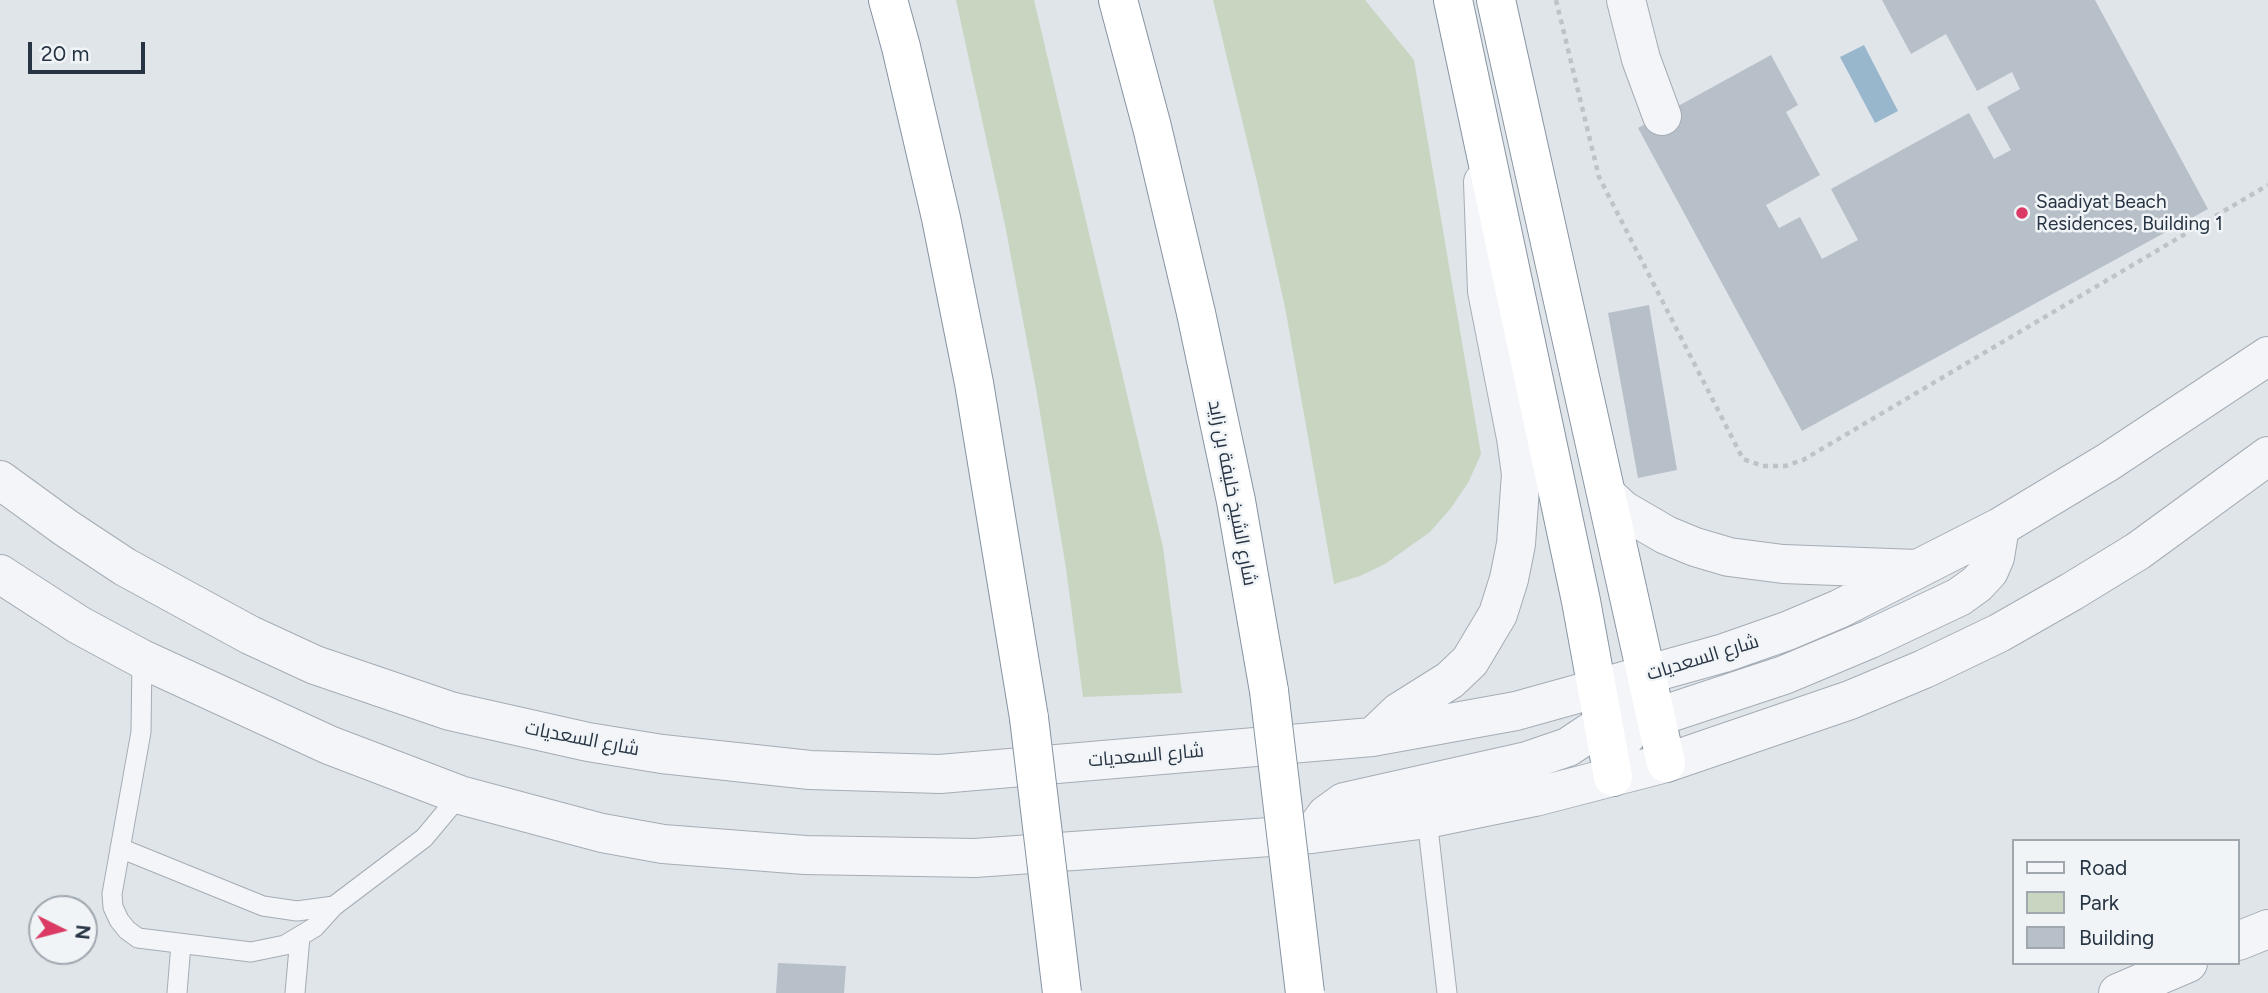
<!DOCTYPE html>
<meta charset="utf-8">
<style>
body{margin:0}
#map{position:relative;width:2268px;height:993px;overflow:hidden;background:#e0e5ea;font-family:Figtree,sans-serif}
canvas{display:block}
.legend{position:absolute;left:2012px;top:839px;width:228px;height:126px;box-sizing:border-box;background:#f0f4f7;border:2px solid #a0a7af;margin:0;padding:9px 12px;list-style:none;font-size:21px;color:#273443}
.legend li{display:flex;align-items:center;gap:14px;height:35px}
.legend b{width:35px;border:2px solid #a0a7af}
.north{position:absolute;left:28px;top:895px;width:70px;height:70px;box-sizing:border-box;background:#f0f4f7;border:2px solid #a0a7af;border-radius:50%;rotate:96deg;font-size:19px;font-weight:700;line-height:28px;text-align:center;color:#273443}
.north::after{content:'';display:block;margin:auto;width:24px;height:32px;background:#da3a63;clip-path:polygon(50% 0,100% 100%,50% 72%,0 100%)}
.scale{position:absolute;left:28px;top:42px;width:117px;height:32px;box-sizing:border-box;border:4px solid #273443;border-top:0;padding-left:9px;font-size:21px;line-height:24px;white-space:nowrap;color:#273443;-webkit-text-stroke:5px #f0f4f7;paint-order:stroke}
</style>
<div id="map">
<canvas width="2268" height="993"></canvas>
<ul class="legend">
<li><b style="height:9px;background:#f3f5f8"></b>Road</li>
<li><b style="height:19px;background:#c8d5c0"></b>Park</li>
<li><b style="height:19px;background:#b7bfc8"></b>Building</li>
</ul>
<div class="north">N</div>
<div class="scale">20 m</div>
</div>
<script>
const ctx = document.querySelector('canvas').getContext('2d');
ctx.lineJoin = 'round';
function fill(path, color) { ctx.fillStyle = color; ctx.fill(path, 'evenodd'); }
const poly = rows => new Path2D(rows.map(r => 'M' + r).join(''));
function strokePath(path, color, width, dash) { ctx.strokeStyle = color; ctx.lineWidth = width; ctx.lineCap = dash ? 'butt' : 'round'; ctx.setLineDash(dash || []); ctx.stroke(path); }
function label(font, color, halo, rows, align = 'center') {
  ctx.font = font + ' Figtree,Cairo,sans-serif'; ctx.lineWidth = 5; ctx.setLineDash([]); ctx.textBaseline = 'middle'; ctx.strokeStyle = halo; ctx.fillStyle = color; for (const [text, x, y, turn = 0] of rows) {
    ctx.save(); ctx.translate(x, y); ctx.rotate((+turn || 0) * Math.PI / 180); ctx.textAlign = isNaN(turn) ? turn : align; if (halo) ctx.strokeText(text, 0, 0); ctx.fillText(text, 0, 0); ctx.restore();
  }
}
const green = poly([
 [956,0,1034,0,1163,547,1182,693,1083,697,1066,568,1036,389,1005,225],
 [1213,0,1365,0,1414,60,1481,454,1468,483,1451,508,1430,532,1385,564,1360,576,1334,584,1285,307,1258,186]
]);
const water = poly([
 [1864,45,1898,111,1875,123,1840,57]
]);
const building = poly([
 [1882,0,2095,0,2208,209,1802,431,1638,128,1771,55,1798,105,1786,112,1820,175,1766,205,1779,228,1800,217,1822,259,1858,240,1831,189,1969,113,1994,159,2011,150,1987,107,2020,89,2012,72,1977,91,1946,34,1911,54],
 [1649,305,1677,470,1638,478,1608,313],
 [778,963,846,966,844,993,776,993]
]);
const path = poly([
 [1556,0,1599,177,1743,459,1763,466,1785,466,1803,460,2268,185]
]);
const service = poly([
 [142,659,141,732,112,894,113,907,119,920,127,930,138,938,251,952,285,945,315,927,334,906,424,838,460,795],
 [1427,819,1447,993],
 [120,848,263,906,297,911,334,906],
 [177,993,181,944],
 [295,993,300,937]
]);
const minor = poly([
 [1626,0,1641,59,1662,116],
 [2238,941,2268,929],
 [2118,993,2188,963]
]);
const tertiary = poly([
 [0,480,66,528,125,567,250,635,315,665,450,711,588,742,662,754,810,770,940,774,1372,737,1516,711,1724,653,1787,631,1839,609,2000,527,2108,462,2268,356],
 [1607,495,1623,510,1666,535,1695,547,1729,557,1783,564,1917,569],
 [0,574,79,625,142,659,329,745,460,795,602,833,663,844,805,855,975,858,1312,834,1427,819,1535,797,1666,763,1850,700,1924,669,1999,633,2071,592,2138,551,2268,456],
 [1376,734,1399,712,1450,680,1470,661,1498,614,1509,579,1516,544,1521,474,1516,438,1487,291,1483,182],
 [1613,777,1620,744,1630,731,1642,722,1784,675,1870,639,1959,597,1977,584,1989,571,1995,557,2000,527],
 [1312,834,1326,815,1344,802,1527,761,1568,747,1604,723,1625,702]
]);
const motorway = poly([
 [888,0,901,47,941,218,974,383,1029,718],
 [1118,0,1152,127,1196,313,1236,501,1269,691],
 [1453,0,1581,601,1613,777],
 [1496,0,1666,763]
]);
const motorwayBridge = poly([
 [1269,691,1305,993],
 [1029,718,1062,993]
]);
const markers = [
 [2022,213,7,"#da3a63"]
];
const poiNames = [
 ["Saadiyat Beach",2036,202],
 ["Residences, Building 1",2036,224]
];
const streetNames = [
 ["شارع الشيخ خليفة بن زايد",1232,493,79],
 ["شارع السعديات",1703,658,-17],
 ["شارع السعديات",582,739,11],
 ["شارع السعديات",1146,756,-5]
];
fill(green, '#c8d5c0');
fill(water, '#98b7cd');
fill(building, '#b7bfc8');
strokePath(service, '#a5acb5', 21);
strokePath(minor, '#a5acb5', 40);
strokePath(tertiary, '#a5acb5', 40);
strokePath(motorway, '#8694a2', 40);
strokePath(path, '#bec3c9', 4.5, [5, 5]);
strokePath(service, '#f3f5f8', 19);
strokePath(minor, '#f3f5f8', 38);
strokePath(tertiary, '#f3f5f8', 38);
strokePath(motorway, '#fff', 38);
strokePath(motorwayBridge, '#8694a2', 40, []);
strokePath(motorwayBridge, '#fff', 38);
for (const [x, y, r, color] of markers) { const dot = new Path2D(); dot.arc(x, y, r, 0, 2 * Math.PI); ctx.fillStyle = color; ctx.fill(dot); strokePath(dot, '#f0f4f7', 2.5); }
label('19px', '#273443', '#f0f4f7', poiNames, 'left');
label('19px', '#273443', '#f0f4f7', streetNames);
</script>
